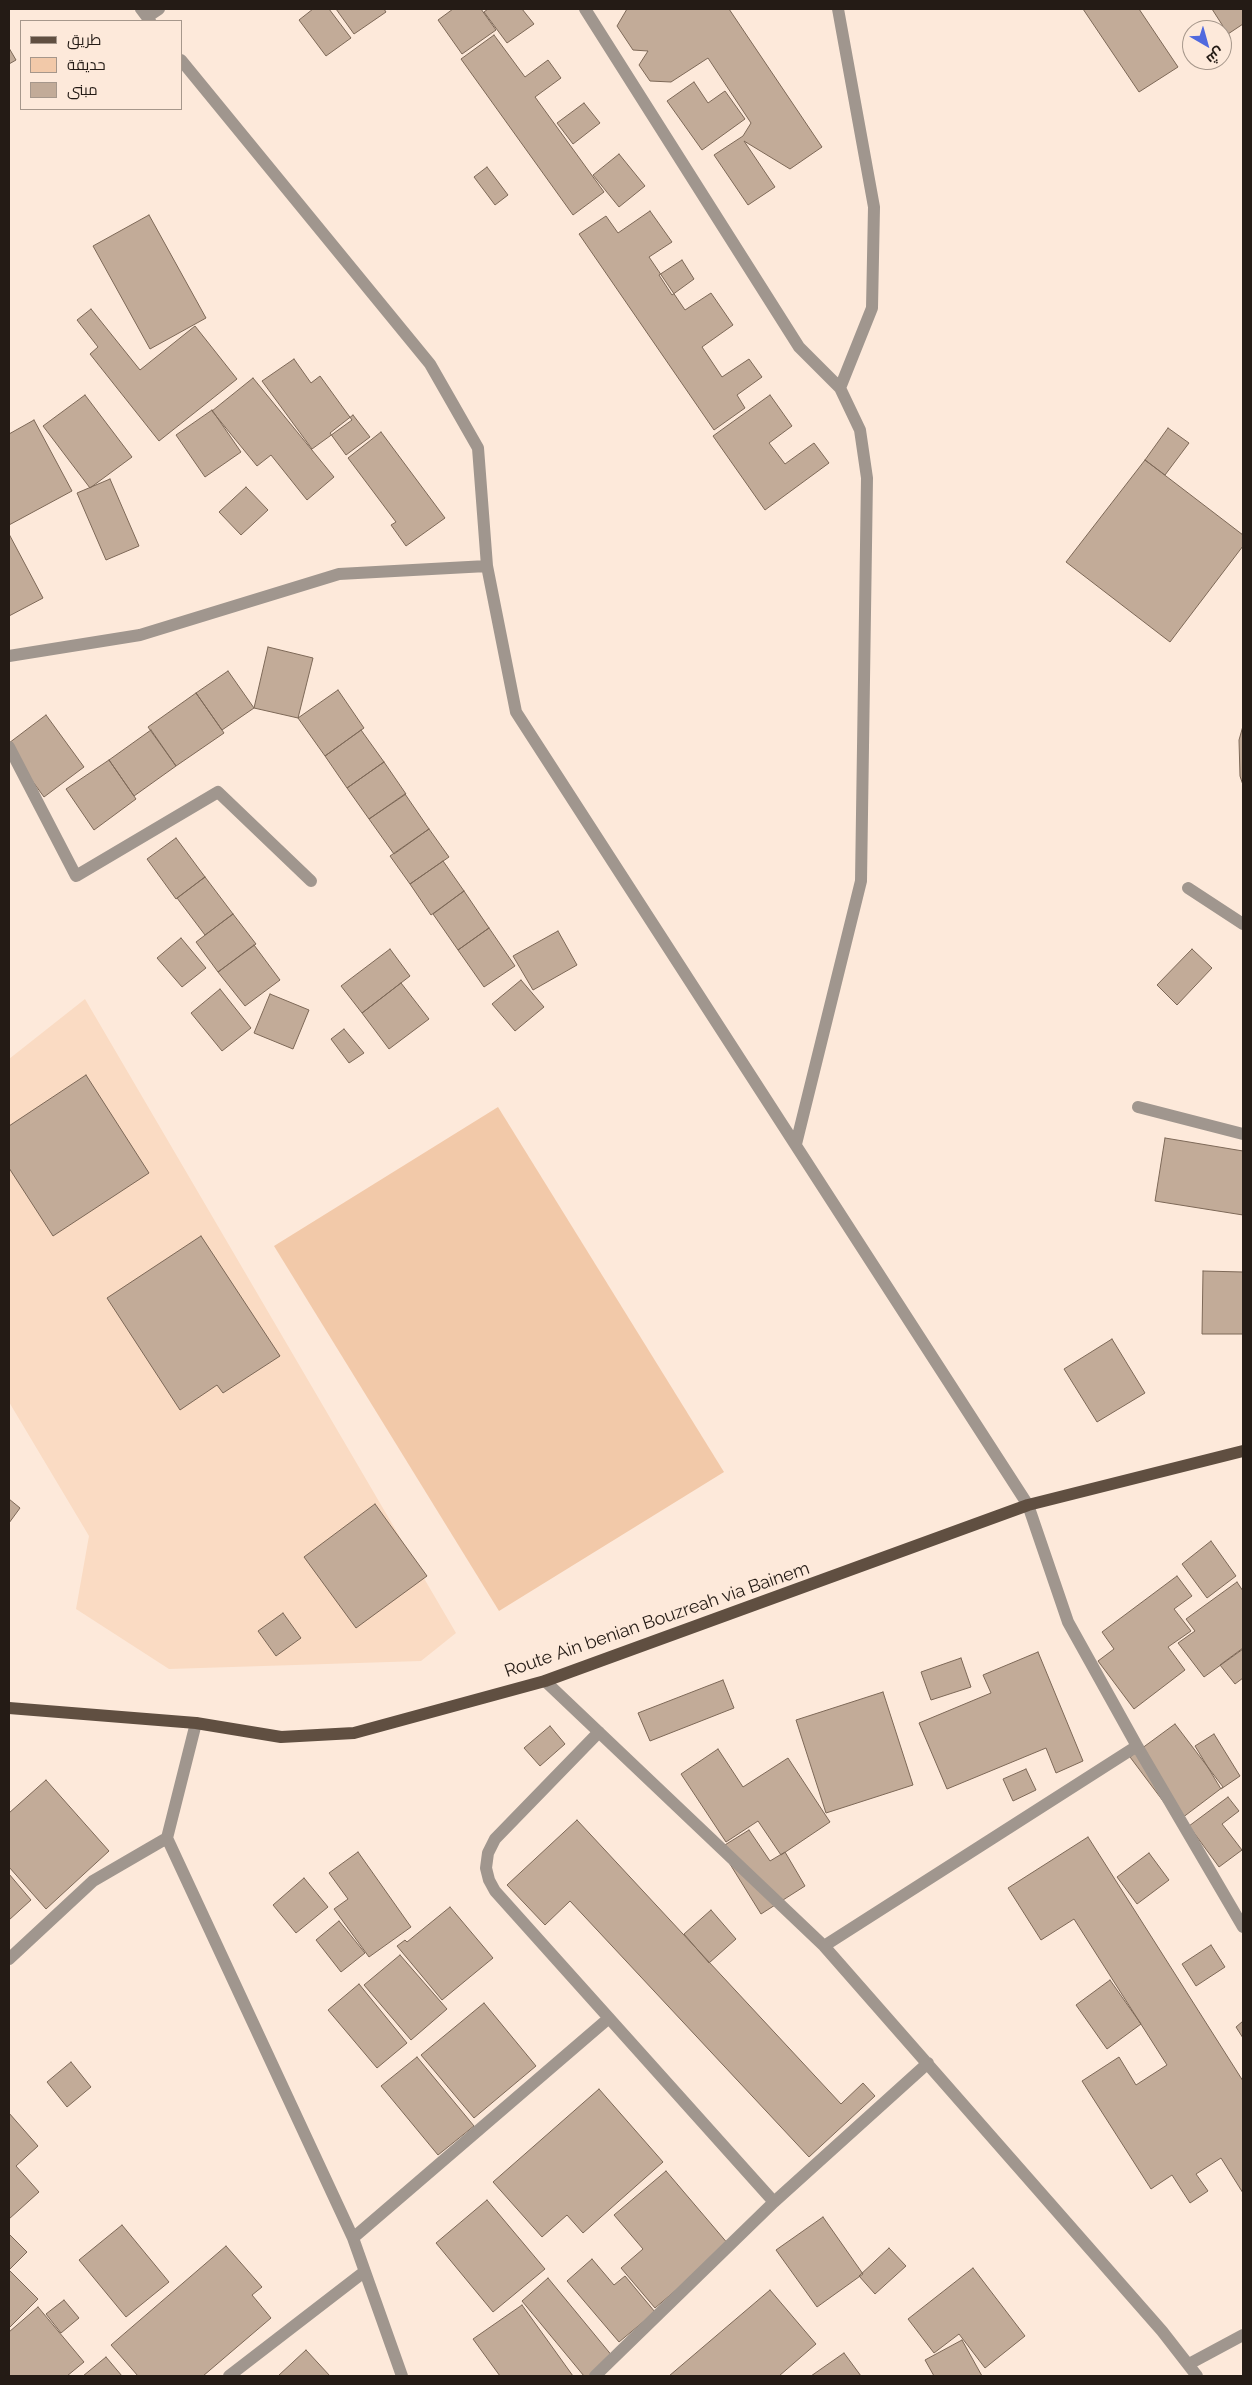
<!DOCTYPE html>
<meta charset="utf-8">
<style>
body{margin:0}
#map{position:relative;width:1252px;height:2385px;overflow:hidden;background:#fde9da;font-family:Raleway,Cairo,sans-serif}
canvas{display:block}
.frame{position:absolute;inset:0;border:10px solid #241b15;pointer-events:none}
.legend{position:absolute;left:20px;top:20px;width:162px;height:90px;box-sizing:border-box;background:#fde9da;border:1px solid #a6978b;margin:0;padding:6px 9px;list-style:none;font-size:15px;color:#241b15}
.legend li{display:flex;align-items:center;gap:10px;height:25px}
.legend b{width:25px;border:1px solid #a6978b}
.north{position:absolute;left:1182px;top:20px;width:50px;height:50px;box-sizing:border-box;background:#fde9da;border:1px solid #a6978b;border-radius:50%;rotate:142deg;font-size:14px;font-weight:700;line-height:20px;text-align:center;color:#241b15}
.north::after{content:'';display:block;margin:auto;width:18px;height:22px;background:#5069de;clip-path:polygon(50% 0,100% 100%,50% 72%,0 100%)}
</style>
<div id="map">
<canvas width="1252" height="2385"></canvas>
<div class="frame"></div>
<ul class="legend">
<li><b style="height:6px;background:#604f41"></b>طريق</li>
<li><b style="height:14px;background:#f2c9a9"></b>حديقة</li>
<li><b style="height:14px;background:#c2ab98"></b>مبنى</li>
</ul>
<div class="north">ش</div>
</div>
<script>
const ctx = document.querySelector('canvas').getContext('2d');
ctx.lineJoin = 'round';
function fill(path, color) { ctx.fillStyle = color; ctx.fill(path, 'evenodd'); }
const poly = rows => new Path2D(rows.map(r => 'M' + r).join(''));
function strokePath(path, color, width, dash) { ctx.strokeStyle = color; ctx.lineWidth = width; ctx.lineCap = dash ? 'butt' : 'round'; ctx.setLineDash(dash || []); ctx.stroke(path); }
function label(font, color, halo, rows, align = 'center') {
  ctx.font = font + ' Raleway,sans-serif'; ctx.lineWidth = 4; ctx.setLineDash([]); ctx.textBaseline = 'middle'; ctx.strokeStyle = halo; ctx.fillStyle = color; for (const [text, x, y, turn = 0] of rows) {
    ctx.save(); ctx.translate(x, y); ctx.rotate((+turn || 0) * Math.PI / 180); ctx.textAlign = isNaN(turn) ? turn : align; if (halo) ctx.strokeText(text, 0, 0); ctx.fillText(text, 0, 0); ctx.restore();
  }
}
const built = poly([
 [85,999,456,1633,421,1661,169,1669,76,1609,89,1536,9,1402,9,1059]
]);
const green = poly([
 [498,1107,724,1472,499,1611,274,1246]
]);
const building = poly([
 [313,9,329,9,351,38,326,56,299,20,313,9],
 [336,9,384,9,386,12,354,34,336,9],
 [453,9,481,9,496,30,462,54,438,20,453,9],
 [488,9,522,9,534,24,507,43,484,12,488,9],
 [627,9,729,9,822,147,790,169,744,141,775,187,748,205,714,155,743,136,751,123,708,58,671,82,650,81,639,65,648,51,633,50,617,26,627,9],
 [1083,9,1139,9,1178,67,1139,92,1083,9],
 [1212,9,1243,9,1243,24,1228,34,1212,9],
 [494,35,525,77,548,60,561,78,535,97,604,192,573,215,461,59,494,35],
 [9,48,16,60,9,64,9,48],
 [694,82,708,103,725,91,745,119,702,150,667,101,694,82],
 [584,103,600,123,573,144,557,123,584,103],
 [619,154,645,186,619,207,593,175,619,154],
 [487,167,508,195,495,205,474,177,487,167],
 [650,211,672,242,649,257,685,310,711,293,733,325,702,347,722,377,749,359,762,377,737,395,745,408,714,430,579,234,606,216,618,233,650,211],
 [149,215,206,318,150,349,93,246,149,215],
 [682,260,694,279,672,295,659,275,682,260],
 [91,309,140,370,195,326,237,379,159,441,90,354,98,347,77,320,91,309],
 [294,359,311,383,320,376,352,420,312,449,262,381,294,359],
 [253,378,334,477,307,500,271,455,257,466,212,411,253,378],
 [85,395,132,457,90,488,43,426,85,395],
 [770,395,792,426,769,443,785,464,814,443,829,463,765,510,713,436,770,395],
 [212,410,241,452,205,477,176,435,212,410],
 [353,415,370,437,346,455,330,433,353,415],
 [34,420,72,491,9,525,9,434,34,420],
 [1168,428,1189,443,1165,475,1145,460,1168,428],
 [381,432,445,518,406,546,391,525,396,522,348,458,381,432],
 [1145,460,1243,535,1243,546,1170,642,1066,562,1145,460],
 [110,479,139,546,106,560,77,493,110,479],
 [246,487,268,510,241,535,219,512,246,487],
 [9,534,43,598,9,616,9,534],
 [268,647,313,658,298,718,254,708,268,647],
 [228,671,254,708,222,730,196,693,228,671],
 [338,690,364,728,325,756,298,718,338,690],
 [196,693,224,733,176,766,148,727,196,693],
 [46,715,84,767,44,797,9,749,9,743,46,715],
 [1243,726,1243,785,1240,776,1239,740,1243,726],
 [151,730,176,766,134,796,109,760,151,730],
 [361,730,384,762,347,788,325,756,361,730],
 [109,760,136,799,94,830,66,789,109,760],
 [384,762,406,794,369,819,347,788,384,762],
 [405,794,429,829,394,854,369,819,405,794],
 [429,829,449,857,410,884,390,856,429,829],
 [176,838,205,877,176,899,147,859,176,838],
 [443,861,464,891,431,915,410,884,443,861],
 [205,877,233,914,205,935,177,898,205,877],
 [464,891,489,928,458,950,433,914,464,891],
 [233,914,256,944,218,972,196,942,233,914],
 [489,928,515,966,484,987,458,950,489,928],
 [558,931,577,965,533,990,513,956,558,931],
 [181,938,206,968,182,987,157,958,181,938],
 [254,945,280,980,245,1006,218,972,254,945],
 [390,949,410,976,362,1013,341,986,390,949],
 [1192,949,1212,968,1177,1005,1157,985,1192,949],
 [521,980,544,1007,515,1031,492,1004,521,980],
 [401,983,429,1019,389,1049,362,1013,401,983],
 [220,989,251,1028,222,1051,191,1013,220,989],
 [270,994,309,1010,293,1049,254,1033,270,994],
 [344,1029,364,1053,349,1063,331,1039,344,1029],
 [86,1075,149,1173,53,1236,9,1168,9,1126,86,1075],
 [1165,1138,1243,1151,1243,1215,1155,1201,1165,1138],
 [201,1236,280,1356,223,1393,217,1385,180,1410,107,1298,201,1236],
 [1203,1271,1243,1272,1243,1334,1202,1334,1203,1271],
 [1112,1339,1145,1393,1097,1422,1064,1369,1112,1339],
 [9,1499,20,1508,9,1523,9,1499],
 [375,1504,427,1576,356,1628,304,1557,375,1504],
 [1211,1541,1236,1576,1207,1598,1182,1564,1211,1541],
 [1177,1576,1192,1596,1174,1609,1191,1631,1168,1647,1185,1670,1134,1709,1098,1661,1114,1649,1102,1632,1177,1576],
 [1237,1582,1243,1591,1243,1649,1204,1677,1178,1643,1195,1631,1186,1619,1237,1582],
 [283,1613,301,1638,276,1656,258,1631,283,1613],
 [1243,1648,1243,1678,1235,1684,1220,1665,1243,1648],
 [1038,1652,1083,1761,1056,1773,1046,1748,947,1789,919,1723,991,1693,983,1675,1038,1652],
 [961,1658,971,1687,931,1700,921,1672,961,1658],
 [723,1680,734,1708,650,1741,638,1713,723,1680],
 [883,1692,913,1785,826,1813,796,1720,883,1692],
 [1175,1724,1223,1787,1178,1821,1130,1757,1175,1724],
 [550,1726,565,1744,540,1766,524,1748,550,1726],
 [1214,1734,1240,1776,1221,1789,1195,1746,1214,1734],
 [718,1749,743,1787,788,1758,830,1822,781,1855,758,1821,726,1842,681,1774,718,1749],
 [1026,1769,1036,1790,1013,1801,1003,1779,1026,1769],
 [46,1780,109,1851,46,1909,9,1867,9,1813,46,1780],
 [1228,1797,1239,1811,1222,1824,1242,1850,1219,1867,1189,1826,1228,1797],
 [577,1820,841,2104,863,2083,875,2096,809,2157,570,1901,545,1925,507,1885,577,1820],
 [749,1830,770,1861,785,1852,805,1886,761,1914,720,1848,749,1830],
 [1088,1837,1243,2081,1243,2193,1221,2158,1196,2174,1208,2191,1190,2203,1172,2175,1151,2189,1082,2081,1119,2057,1136,2085,1167,2065,1074,1919,1041,1940,1008,1888,1088,1837],
 [358,1852,411,1927,369,1957,334,1909,348,1899,329,1873,358,1852],
 [1149,1853,1169,1880,1137,1904,1117,1877,1149,1853],
 [9,1874,31,1900,9,1920,9,1874],
 [304,1878,328,1907,296,1933,273,1905,304,1878],
 [450,1907,493,1958,442,2000,397,1946,405,1940,407,1942,450,1907],
 [711,1910,736,1939,709,1963,684,1934,711,1910],
 [339,1921,365,1953,341,1972,316,1940,339,1921],
 [1211,1945,1225,1967,1196,1986,1182,1964,1211,1945],
 [400,1955,447,2009,411,2040,364,1985,400,1955],
 [1110,1980,1141,2024,1107,2049,1076,2005,1110,1980],
 [359,1984,407,2043,377,2068,328,2010,359,1984],
 [484,2003,536,2066,474,2118,421,2055,484,2003],
 [1243,2021,1243,2038,1236,2027,1243,2021],
 [417,2057,474,2126,438,2155,381,2086,417,2057],
 [71,2062,91,2087,67,2107,47,2082,71,2062],
 [599,2089,663,2162,583,2233,567,2215,542,2237,493,2182,599,2089],
 [9,2113,38,2146,16,2166,39,2192,9,2219,9,2113],
 [666,2171,729,2245,655,2308,621,2268,643,2249,614,2215,666,2171],
 [487,2200,545,2269,493,2312,436,2243,487,2200],
 [823,2217,863,2274,817,2307,776,2250,823,2217],
 [122,2225,169,2282,126,2317,79,2260,122,2225],
 [9,2234,27,2252,9,2270,38,2299,9,2328,9,2234],
 [226,2246,262,2287,252,2295,271,2318,203,2376,138,2376,111,2345,226,2246],
 [889,2248,906,2266,875,2294,859,2276,889,2248],
 [592,2259,614,2285,625,2276,655,2312,619,2342,567,2281,592,2259],
 [973,2268,1025,2336,985,2368,959,2334,934,2353,908,2319,973,2268],
 [548,2278,613,2357,590,2376,584,2376,522,2301,548,2278],
 [770,2290,816,2344,779,2376,669,2376,770,2290],
 [64,2300,79,2318,61,2333,46,2314,64,2300],
 [522,2305,573,2376,500,2376,473,2339,522,2305],
 [38,2307,84,2362,67,2376,9,2376,9,2332,38,2307],
 [962,2340,982,2376,934,2376,925,2360,962,2340],
 [306,2350,330,2376,278,2376,306,2350],
 [844,2353,861,2376,811,2376,844,2353],
 [106,2357,122,2376,83,2376,106,2357]
]);
const minor = poly([
 [141,9,150,21],
 [585,9,799,347,840,388,860,430,867,478,861,881,796,1144],
 [838,9,874,207,872,308,840,388],
 [147,17,159,9],
 [181,60,430,364,478,448,487,566,516,712,1028,1505,1068,1622,1137,1746,1243,1927],
 [9,656,140,635,339,574,487,566],
 [9,747,76,876,218,792,311,881],
 [1188,888,1243,924],
 [1138,1107,1243,1134],
 [545,1681,824,1946,1162,2331,1197,2376],
 [196,1723,167,1838,353,2238,402,2376],
 [599,1732,495,1839,488,1853,486,1868,489,1880,495,1891,774,2202],
 [824,1946,1137,1746],
 [9,1959,93,1881,167,1838],
 [353,2238,609,2018],
 [1189,2364,1243,2335],
 [229,2376,364,2272],
 [595,2376,774,2202,928,2063]
]);
const major = poly([
 [9,1708,196,1723,281,1737,354,1733,545,1681,1028,1505,1243,1451]
]);
const streetNames = [
 ["Route Ain benian Bouzreah via Bainem",657,1620,-19]
];
fill(built, '#fadbc3');
fill(green, '#f2c9a9');
fill(building, '#c2ab98');
strokePath(building, '#7d6857', 1);
strokePath(minor, '#a0968e', 12);
strokePath(major, '#604f41', 12);
label('18px', '#241b15', '#fde9da', streetNames);
</script>
